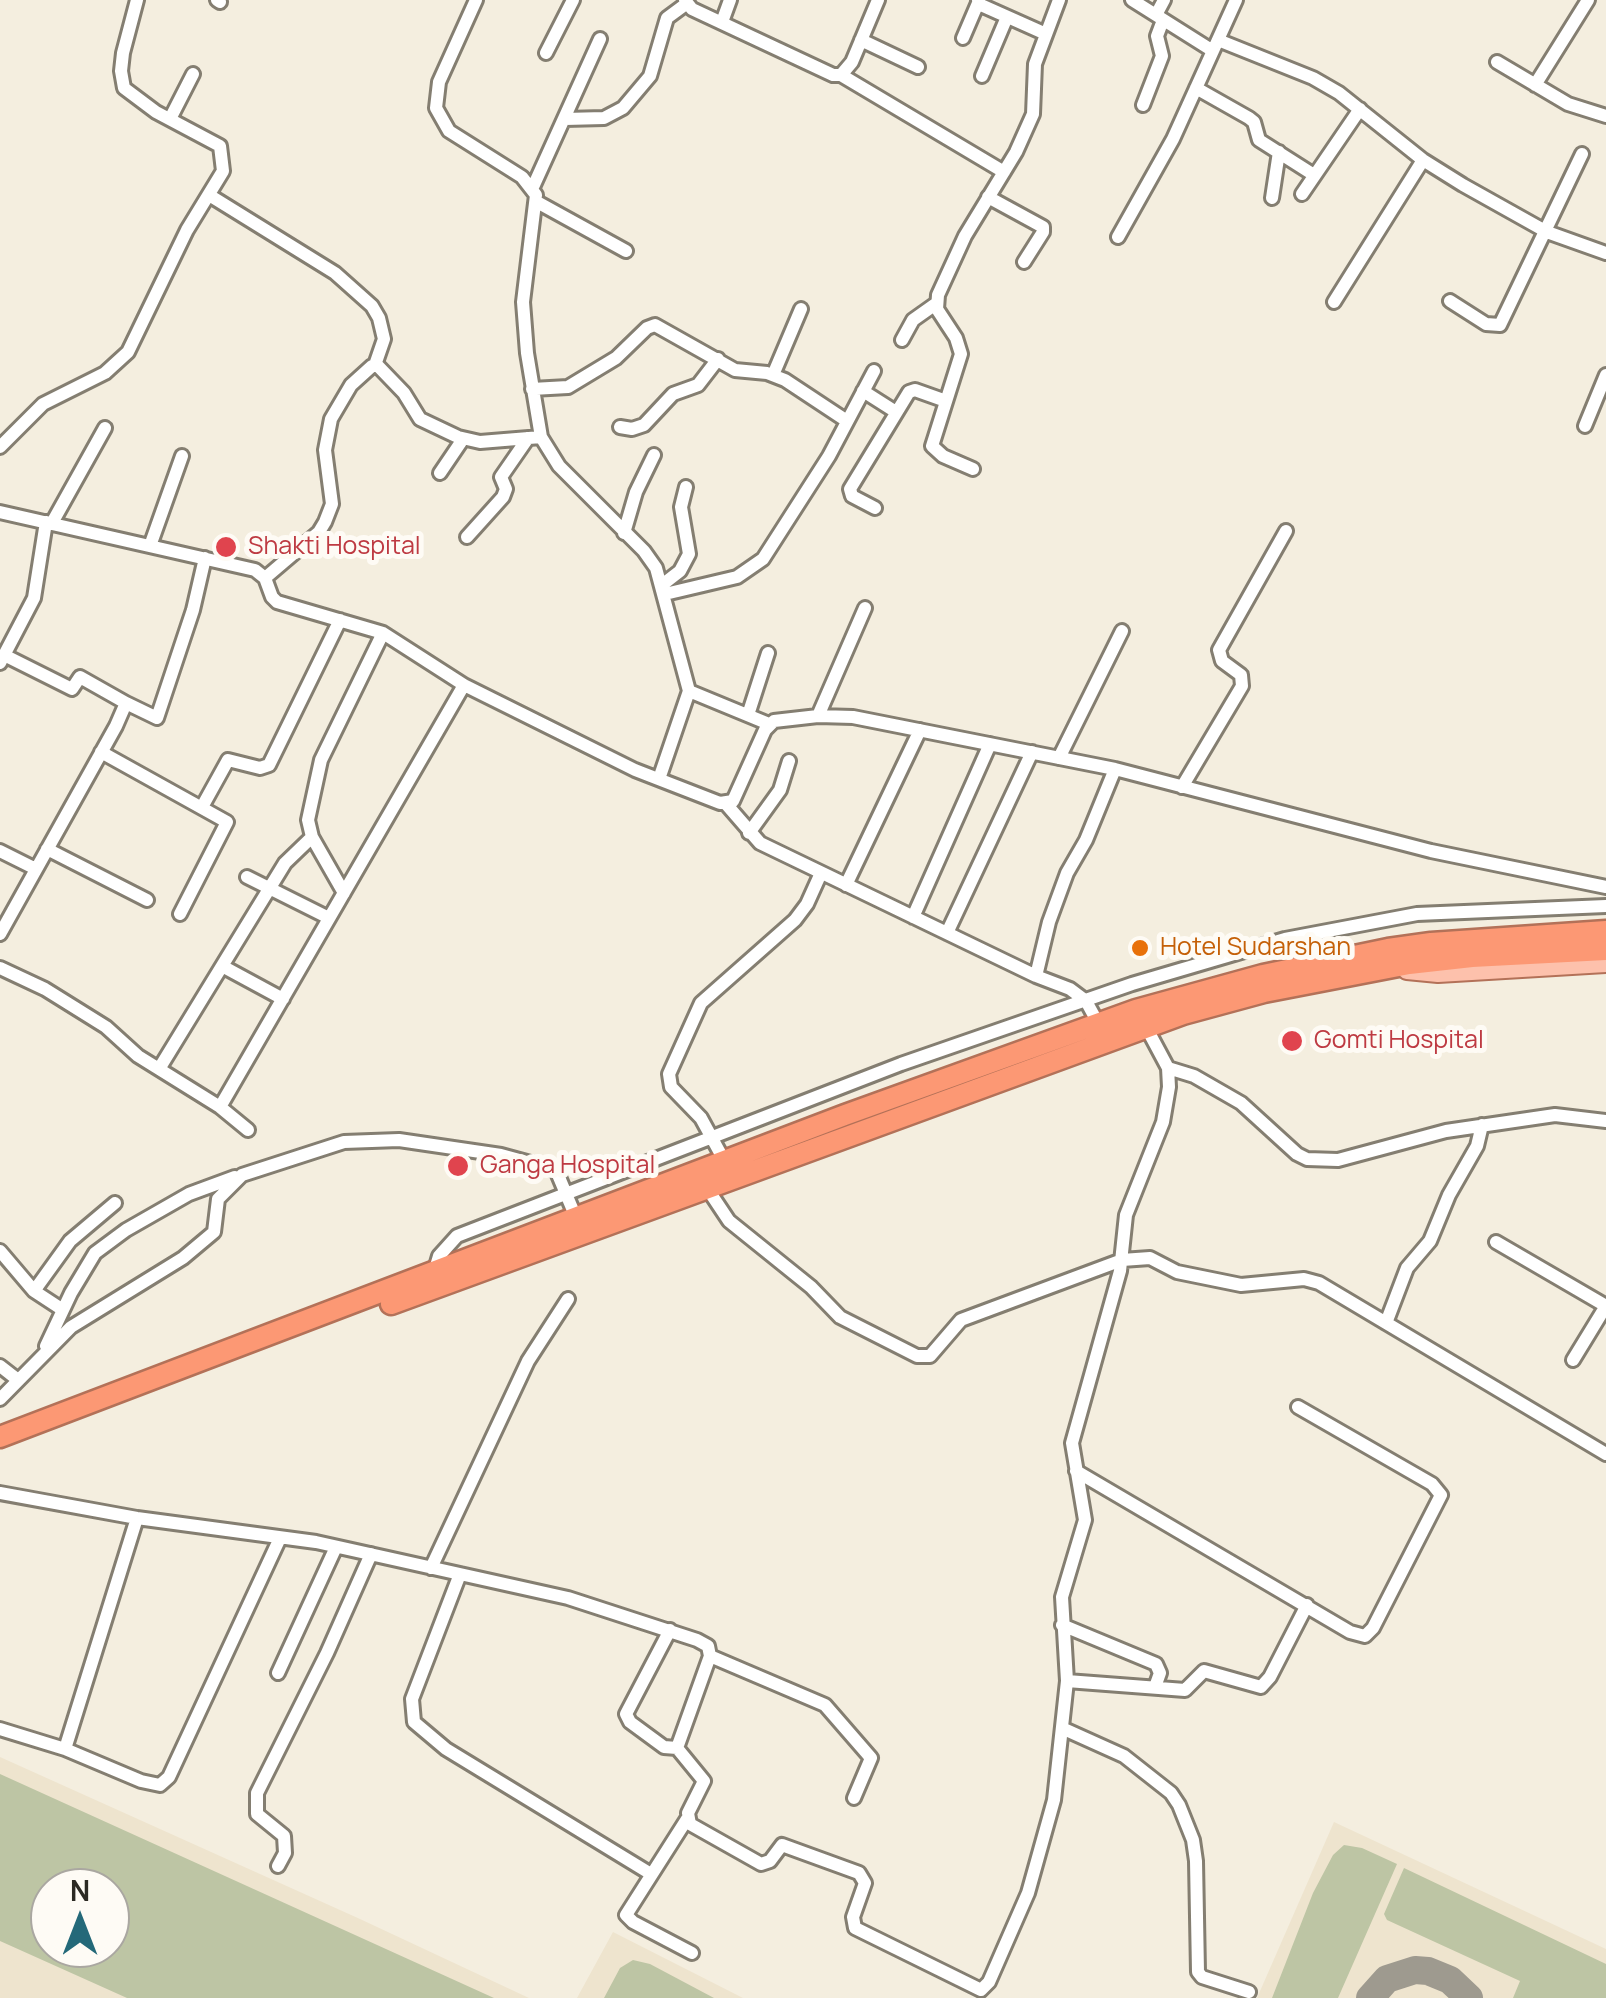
<!DOCTYPE html>
<style>
body{margin:0}
#map{position:relative;width:1606px;height:1998px;overflow:hidden;background:#f4eedf;font-family:Manrope,sans-serif}
canvas{display:block}
.north{position:absolute;left:30px;top:1868px;width:100px;height:100px;box-sizing:border-box;background:#fefbf5;border:2px solid #aaa7a1;border-radius:50%;rotate:0deg;font-size:28px;font-weight:700;line-height:40px;text-align:center;color:#2b2923}
.north::after{content:'';display:block;margin:auto;width:35px;height:45px;background:#246979;clip-path:polygon(50% 0,100% 100%,50% 72%,0 100%)}
</style>
<div id="map">
<canvas width="1606" height="1998"></canvas>
<div class="north">N</div>
</div>
<script>
const ctx = document.querySelector('canvas').getContext('2d');
ctx.lineJoin = 'round';
function fill(path, color) { ctx.fillStyle = color; ctx.fill(path, 'evenodd'); }
const poly = rows => new Path2D(rows.map(r => 'M' + r).join(''));
function strokePath(path, color, width, dash) { ctx.strokeStyle = color; ctx.lineWidth = width; ctx.lineCap = dash ? 'butt' : 'round'; ctx.setLineDash(dash || []); ctx.stroke(path); }
function label(font, color, halo, rows, align = 'center') {
  ctx.font = font + ' Manrope,sans-serif'; ctx.lineWidth = 10; ctx.setLineDash([]); ctx.textBaseline = 'middle'; ctx.strokeStyle = halo; ctx.fillStyle = color; for (const [text, x, y, turn = 0] of rows) {
    ctx.save(); ctx.translate(x, y); ctx.rotate((+turn || 0) * Math.PI / 180); ctx.textAlign = isNaN(turn) ? turn : align; if (halo) ctx.strokeText(text, 0, 0); ctx.fillText(text, 0, 0); ctx.restore();
  }
}
const built = poly([
 [0,1757,360,1919,529,1998,0,1998],
 [50,1888,110,1888,110,1948,50,1948],
 [1334,1822,1606,1949,1606,1998,1257,1998],
 [613,1932,743,1998,577,1998]
]);
const green = poly([
 [0,1774,494,1998,127,1998,0,1941],
 [50,1888,110,1888,110,1948,50,1948],
 [1344,1845,1362,1848,1397,1864,1338,1998,1272,1998,1313,1893,1333,1855],
 [1404,1868,1606,1964,1606,1998,1513,1998,1520,1981,1387,1920,1384,1914],
 [633,1960,650,1964,714,1998,604,1998,620,1968]
]);
const taxiway = poly([
 [1370,1998,1387,1979,1415,1970,1428,1971,1450,1980,1469,1998]
]);
const minor = poly([
 [217,0,220,2],
 [476,0,439,82,436,108,449,131,522,177,536,195,523,302,527,353,541,437,559,466,644,551,656,568,689,691,659,779],
 [685,0,692,9,833,75,841,75,852,62,878,0],
 [978,0,981,5,1046,34],
 [1132,0,1213,51],
 [1156,15,1164,0],
 [722,22,730,0],
 [963,38,978,3],
 [861,40,918,67],
 [1218,40,1313,78,1339,93,1423,160,1463,185,1547,232,1606,253],
 [546,53,573,0],
 [1497,62,1568,104,1606,116],
 [841,75,1004,172],
 [982,76,1007,17],
 [1535,85,1588,0],
 [1196,88,1249,118,1254,122,1259,140,1314,175],
 [1143,105,1162,56,1157,36,1163,20],
 [170,119,193,74],
 [565,119,604,118,623,108,650,76,667,18,686,4],
 [533,187,600,39],
 [1302,194,1360,109],
 [209,195,335,273,372,306,379,318,384,339,375,365],
 [988,197,1043,227,1043,232,1024,262],
 [1272,198,1279,152],
 [537,202,626,251],
 [1118,237,1173,139,1236,0],
 [1450,301,1486,324,1500,325,1582,154],
 [1334,302,1423,160],
 [902,340,913,320,937,303],
 [773,375,801,309],
 [532,389,568,387,616,358,647,328,655,325,735,370,767,373,785,380,847,421],
 [863,391,896,412],
 [1585,426,1606,375],
 [620,427,632,429,644,425,673,394,698,385,718,359],
 [0,447,43,404,105,373,128,352,187,230,223,171,220,146,156,112,124,88,121,71,123,53,137,0],
 [973,469,943,456,932,446,961,354,956,338,937,309,938,295,965,236,1016,152,1033,114,1035,64,1059,0],
 [440,473,463,439],
 [875,508,852,496,850,489,909,392,915,390,946,401],
 [0,512,255,570,265,578,272,597,277,602,383,633,464,685,635,770,720,803,733,801,765,730,774,721,818,716,853,717,1115,769,1431,851,1606,887],
 [52,523,105,428],
 [624,533,636,492,654,455],
 [467,537,503,497,506,489,501,477,528,438],
 [150,546,182,456],
 [265,578,319,532,325,522,332,504,325,450,331,419,351,385,372,366,378,366,404,393,420,419,458,437,480,442,541,437],
 [662,585,680,571,689,554,681,507,686,487],
 [665,594,737,577,763,559,829,456,874,371],
 [4,655,72,689,80,677,126,703],
 [0,663,34,598,46,522],
 [689,691,769,724],
 [748,715,768,653],
 [818,716,865,608],
 [101,752,227,822,180,914],
 [1059,758,1122,631],
 [1182,787,1242,686,1241,675,1222,661,1219,650,1286,531],
 [727,805,760,843,1036,976,1070,989,1086,1001,1098,1023],
 [202,807,228,760,260,768,269,765,340,620],
 [749,833,780,790,789,761],
 [47,849,147,900],
 [0,851,36,869],
 [247,877,329,918],
 [846,885,920,730],
 [344,893,312,837,308,820,321,760,383,633],
 [913,917,990,744],
 [947,933,1032,752],
 [0,934,116,726,126,703,157,718,193,610,205,558],
 [222,966,283,999],
 [0,968,45,989,106,1027,138,1056,220,1107,248,1130],
 [1036,976,1049,922,1067,873,1086,840,1115,769],
 [1168,1068,1194,1076,1241,1103,1297,1154,1307,1159,1338,1160,1446,1131,1555,1115,1606,1121],
 [159,1069,285,863,312,837],
 [220,1107,464,685],
 [725,1162,701,1118,671,1087,669,1074,701,1003,795,920,807,904,821,873],
 [707,1188,729,1221,811,1287,840,1317,917,1356,930,1356,961,1320,1122,1260,1150,1258,1177,1272,1241,1285,1304,1279,1319,1283,1606,1454],
 [1496,1242,1606,1306,1573,1360],
 [0,1251,34,1291,63,1310],
 [434,1273,439,1256,457,1236,901,1064,1132,984,1285,939,1417,914,1606,906],
 [34,1291,70,1241,115,1203],
 [1386,1323,1407,1268,1430,1241,1449,1195,1477,1146,1482,1125],
 [46,1346,71,1293,95,1253,126,1230,189,1194,235,1177],
 [0,1366,18,1380],
 [0,1399,71,1327,183,1258,214,1232,218,1199,242,1175,344,1142,399,1140,501,1155,556,1170,577,1220],
 [1076,1471,1350,1632,1365,1636,1373,1628,1441,1495,1432,1484,1298,1407],
 [0,1493,137,1518,316,1542,568,1598,697,1640,708,1646,710,1656,677,1748,704,1781,688,1813,690,1824,761,1864,770,1861,782,1845,859,1873,865,1883,853,1917,855,1928,981,1990,989,1982,1028,1893,1054,1800,1067,1681,1062,1597,1085,1520,1072,1443,1120,1271,1126,1215,1163,1122,1169,1087,1168,1068,1145,1025],
 [431,1568,528,1361,568,1299],
 [460,1574,412,1699,414,1722,446,1749,651,1874],
 [1062,1625,1156,1664,1160,1673,1155,1687],
 [670,1630,626,1714,630,1722,664,1747,677,1748],
 [710,1656,825,1705,871,1758,854,1798],
 [278,1673,336,1547],
 [1067,1681,1185,1690,1204,1671,1261,1687,1270,1677,1307,1605],
 [0,1729,65,1749,141,1781,160,1785,169,1777,280,1538],
 [1064,1729,1124,1756,1171,1793,1179,1805,1193,1840,1196,1861,1198,1972,1202,1977,1249,1992],
 [65,1749,137,1518],
 [687,1819,626,1915,633,1922,692,1953],
 [278,1866,285,1853,284,1836,257,1814,257,1793,327,1653,371,1554]
]);
const major = poly([
 [1407,970,1438,973,1606,963]
]);
const highway = poly([
 [391,1304,1183,1014,1264,992,1409,964,1472,957,1606,950],
 [0,1437,845,1115,1136,1010,1263,975,1388,949,1431,943,1606,931]
]);
const markers = [
 [226,547,12,"#e0444e"],
 [1140,948,10,"#e8710a"],
 [1292,1041,12,"#e0444e"],
 [458,1166,12,"#e0444e"]
];
const healthNames = [
 ["Shakti Hospital",248,547],
 ["Gomti Hospital",1314,1041],
 ["Ganga Hospital",480,1166]
];
const foodNames = [
 ["Hotel Sudarshan",1160,948]
];
fill(built, '#eee4ce');
fill(green, '#bdc5a4');
strokePath(taxiway, '#9e9a8f', 28);
strokePath(minor, '#847e71', 18);
strokePath(major, '#b37158', 22);
strokePath(highway, '#b37158', 25);
strokePath(minor, '#fff', 12);
strokePath(major, '#fdc1ac', 18);
strokePath(highway, '#fc9874', 20);
for (const [x, y, r, color] of markers) { const dot = new Path2D(); dot.arc(x, y, r, 0, 2 * Math.PI); ctx.fillStyle = color; ctx.fill(dot); strokePath(dot, '#fefbf5', 4); }
label('25px', '#be3a42', '#fefbf5', healthNames, 'left');
label('25px', '#c56008', '#fefbf5', foodNames, 'left');
</script>
